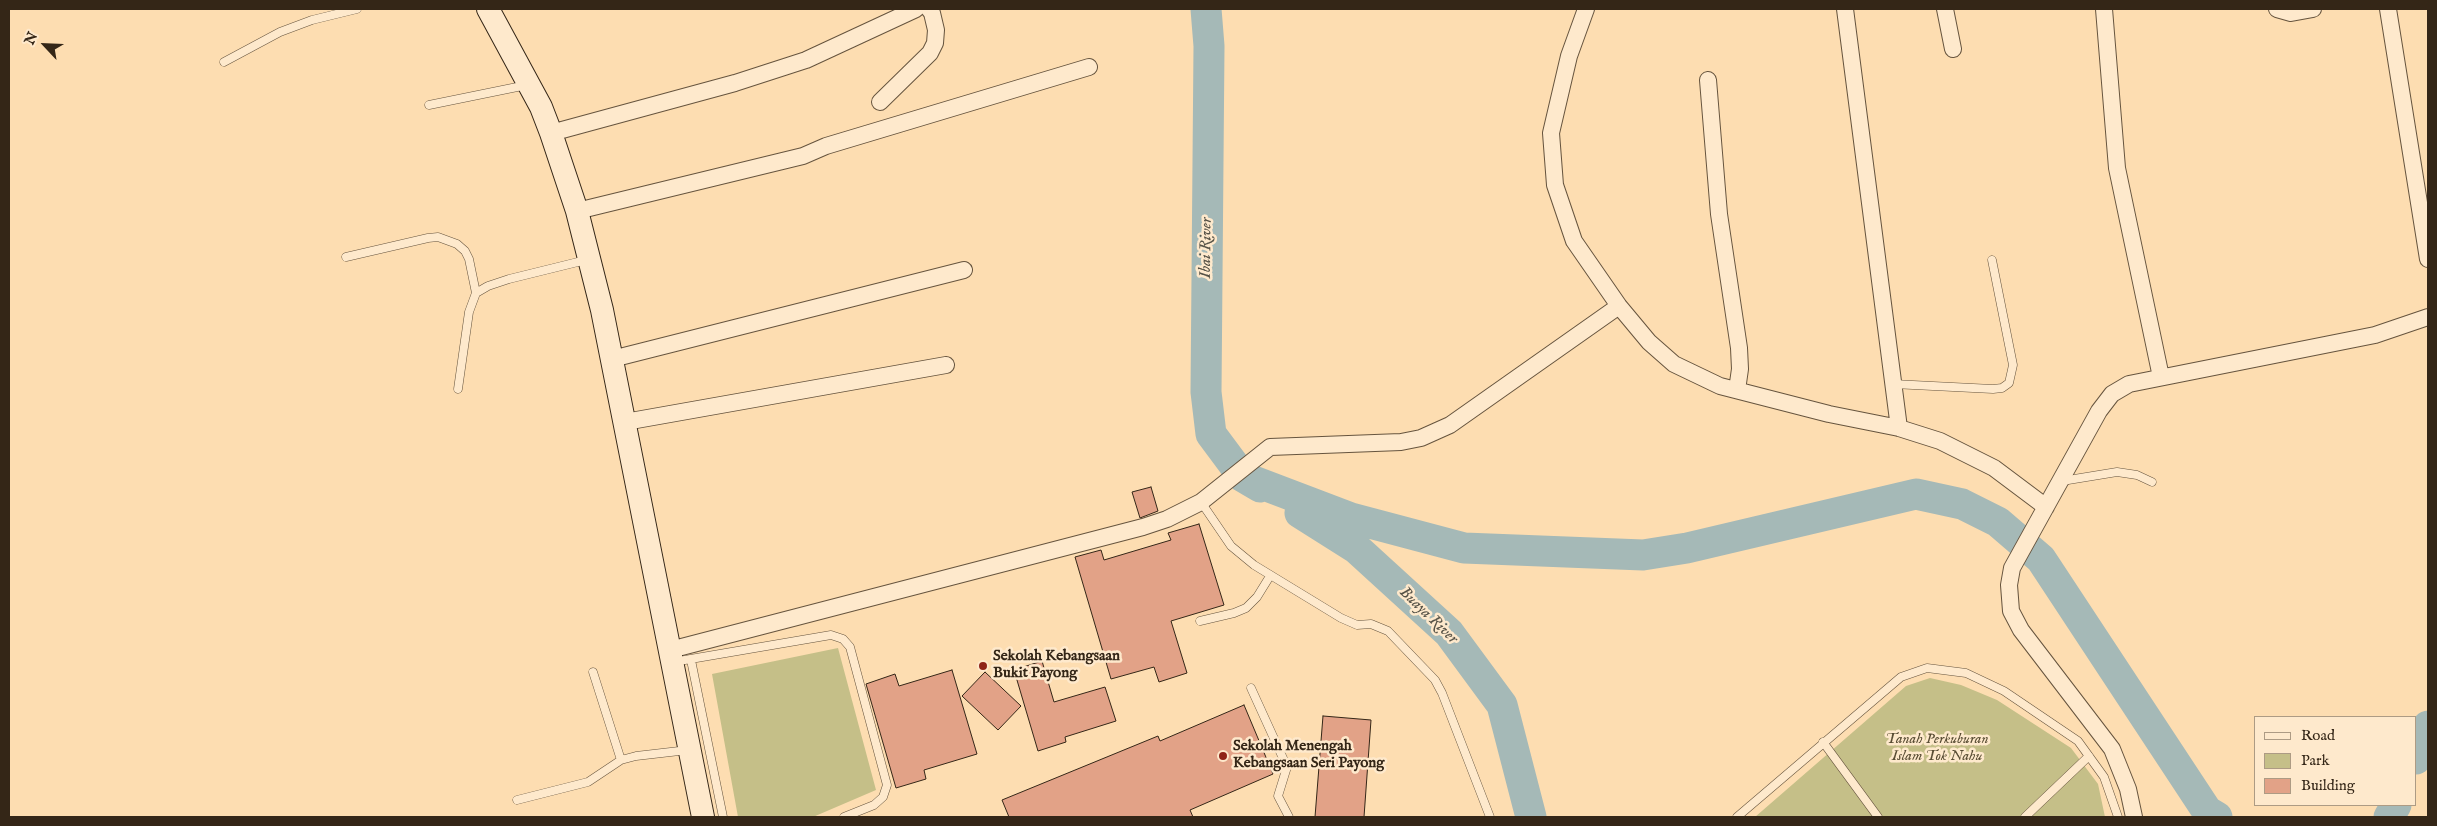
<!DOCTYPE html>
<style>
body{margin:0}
#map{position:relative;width:2437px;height:826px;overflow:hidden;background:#fdddb1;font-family:"IM FELL English",serif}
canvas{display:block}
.frame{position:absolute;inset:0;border:10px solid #342617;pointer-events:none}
.legend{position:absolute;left:2254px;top:716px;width:162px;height:90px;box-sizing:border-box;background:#fee9cc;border:1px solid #ad9b84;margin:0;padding:6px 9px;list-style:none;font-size:15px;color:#342617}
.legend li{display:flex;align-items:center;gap:10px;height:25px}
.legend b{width:25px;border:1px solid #ad9b84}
.north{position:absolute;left:20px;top:20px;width:50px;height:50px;-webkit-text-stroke:4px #fee9cc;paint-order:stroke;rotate:295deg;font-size:14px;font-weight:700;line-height:20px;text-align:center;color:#342617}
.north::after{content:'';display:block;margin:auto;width:18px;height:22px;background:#342617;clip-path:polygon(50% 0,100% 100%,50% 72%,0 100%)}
</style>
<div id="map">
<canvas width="2437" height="826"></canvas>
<div class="frame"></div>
<ul class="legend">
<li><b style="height:6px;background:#fee9cc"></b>Road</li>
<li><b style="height:14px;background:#c5bf88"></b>Park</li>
<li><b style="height:14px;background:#e2a287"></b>Building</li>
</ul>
<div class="north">N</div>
</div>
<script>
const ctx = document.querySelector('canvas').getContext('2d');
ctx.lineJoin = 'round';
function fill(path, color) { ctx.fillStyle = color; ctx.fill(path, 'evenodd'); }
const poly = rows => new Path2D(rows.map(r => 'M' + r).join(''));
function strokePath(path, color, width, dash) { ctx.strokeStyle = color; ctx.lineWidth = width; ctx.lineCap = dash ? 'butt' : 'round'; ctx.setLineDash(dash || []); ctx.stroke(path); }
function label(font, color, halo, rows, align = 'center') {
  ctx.font = font + ' "IM FELL English",serif'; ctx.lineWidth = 5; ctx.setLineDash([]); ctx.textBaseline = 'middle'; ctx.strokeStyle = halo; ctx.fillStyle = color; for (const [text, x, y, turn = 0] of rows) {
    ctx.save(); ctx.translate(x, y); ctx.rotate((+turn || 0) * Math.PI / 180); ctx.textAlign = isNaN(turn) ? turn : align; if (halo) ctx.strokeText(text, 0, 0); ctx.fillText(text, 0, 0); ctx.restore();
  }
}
const green = poly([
 [838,648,876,790,813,817,738,817,712,674],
 [1930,678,1961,685,1997,700,2071,748,2098,784,2105,817,1755,817,1906,686]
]);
const river = poly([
 [1206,9,1209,46,1206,392,1211,434,1243,477,1260,487],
 [1243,477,1351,518,1464,548,1643,555,1687,548,1916,494,1962,504,1998,522,2041,559,2207,811,2217,817],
 [1300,513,1357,549,1449,633,1502,705,1531,817],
 [2416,759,2428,726],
 [2389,817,2396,805]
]);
const building = poly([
 [1151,487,1158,511,1140,518,1132,492,1151,487],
 [1199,524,1224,605,1171,621,1187,673,1159,682,1154,667,1111,679,1075,557,1101,550,1104,560,1171,540,1168,533,1199,524],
 [1042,661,1054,702,1105,687,1116,721,1065,737,1066,742,1038,751,1014,670,1042,661],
 [952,670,977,754,924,770,926,779,896,788,866,684,895,674,899,686,952,670],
 [985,672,1021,706,998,730,962,696,985,672],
 [1244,705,1273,774,1190,810,1193,817,1009,817,1002,800,1158,736,1160,741,1244,705],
 [1323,716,1371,720,1364,817,1315,817,1323,716]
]);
const lane = poly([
 [224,62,280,32,312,20,357,9],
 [429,105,527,85],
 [346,257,428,238,438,237,457,244,465,251,469,259,476,293],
 [1893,384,1993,389,2002,388,2009,383,2013,365,1992,260],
 [458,389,469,312,476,293,488,286,509,279,586,260],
 [2062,481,2117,472,2137,475,2152,482],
 [1201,502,1231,546,1254,565,1341,618,1357,625,1371,624,1388,631,1435,680,1442,693,1490,817],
 [1200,621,1234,613,1246,608,1257,597,1270,576],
 [691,660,723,817],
 [673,662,831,635,843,639,850,647,887,785,883,797,874,805,844,817],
 [593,672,621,760],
 [1251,688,1287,767,1278,796,1289,817],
 [1823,742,1878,817],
 [517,800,588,782,621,760,636,756,688,750],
 [1737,817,1901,677,1927,668,1966,673,2004,691,2078,741,2104,777,2118,817],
 [2025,817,2089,756]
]);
const street = poly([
 [1586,9,1569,56,1551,133,1555,185,1574,241,1619,306,1649,342,1674,364,1720,386,1829,414,1899,428,1940,441,1994,468,2046,507],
 [1845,9,1899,428],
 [1945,9,1953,49],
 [2104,9,2117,168,2161,377],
 [2277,9,2291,13,2313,9],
 [2388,9,2428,259],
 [1708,80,1719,214,1739,348,1740,369,1737,390],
 [880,102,930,53,935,43,936,30,932,13,929,9],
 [551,133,735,83,806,60,916,9],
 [577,211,803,156,826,146,1089,67],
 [612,359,964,270],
 [625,422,946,365],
 [670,650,1143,527,1167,519,1201,502,1270,447,1401,442,1421,438,1450,425,1619,306],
 [2134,817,2128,789,2112,749,2021,630,2011,611,2009,585,2012,568,2099,411,2112,394,2129,384,2375,335,2428,317]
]);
const secondary = poly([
 [488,9,541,107,551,133,577,211,602,310,703,817]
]);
const markers = [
 [983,666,5,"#8f2418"],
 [1223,756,5,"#8f2418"]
];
const poiNames = [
 ["Sekolah Kebangsaan",993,657],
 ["Bukit Payong",993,674],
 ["Sekolah Menengah",1233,747],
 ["Kebangsaan Seri Payong",1233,764]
];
const parkNames = [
 ["Tanah Perkuburan",1937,740],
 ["Islam Tok Nahu",1937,757]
];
const waterNames = [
 ["Ibai River",1207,248,-89],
 ["Buaya River",1428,616,44]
];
fill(green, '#c5bf88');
strokePath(river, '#a5b9b7', 31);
fill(building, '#e2a287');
strokePath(building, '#342617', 1);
strokePath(lane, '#66543e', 9);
strokePath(street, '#66543e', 18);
strokePath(secondary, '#342617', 24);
strokePath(lane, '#fee9cc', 8);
strokePath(street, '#fee9cc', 16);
strokePath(secondary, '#fee9cc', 22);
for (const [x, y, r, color] of markers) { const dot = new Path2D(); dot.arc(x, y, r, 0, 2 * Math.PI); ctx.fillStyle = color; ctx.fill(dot); strokePath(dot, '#fee9cc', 2); }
label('bold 15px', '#342617', '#fee9cc', poiNames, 'left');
label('italic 15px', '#584c33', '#fee9cc', parkNames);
label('italic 16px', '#565247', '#fee9cc', waterNames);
</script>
